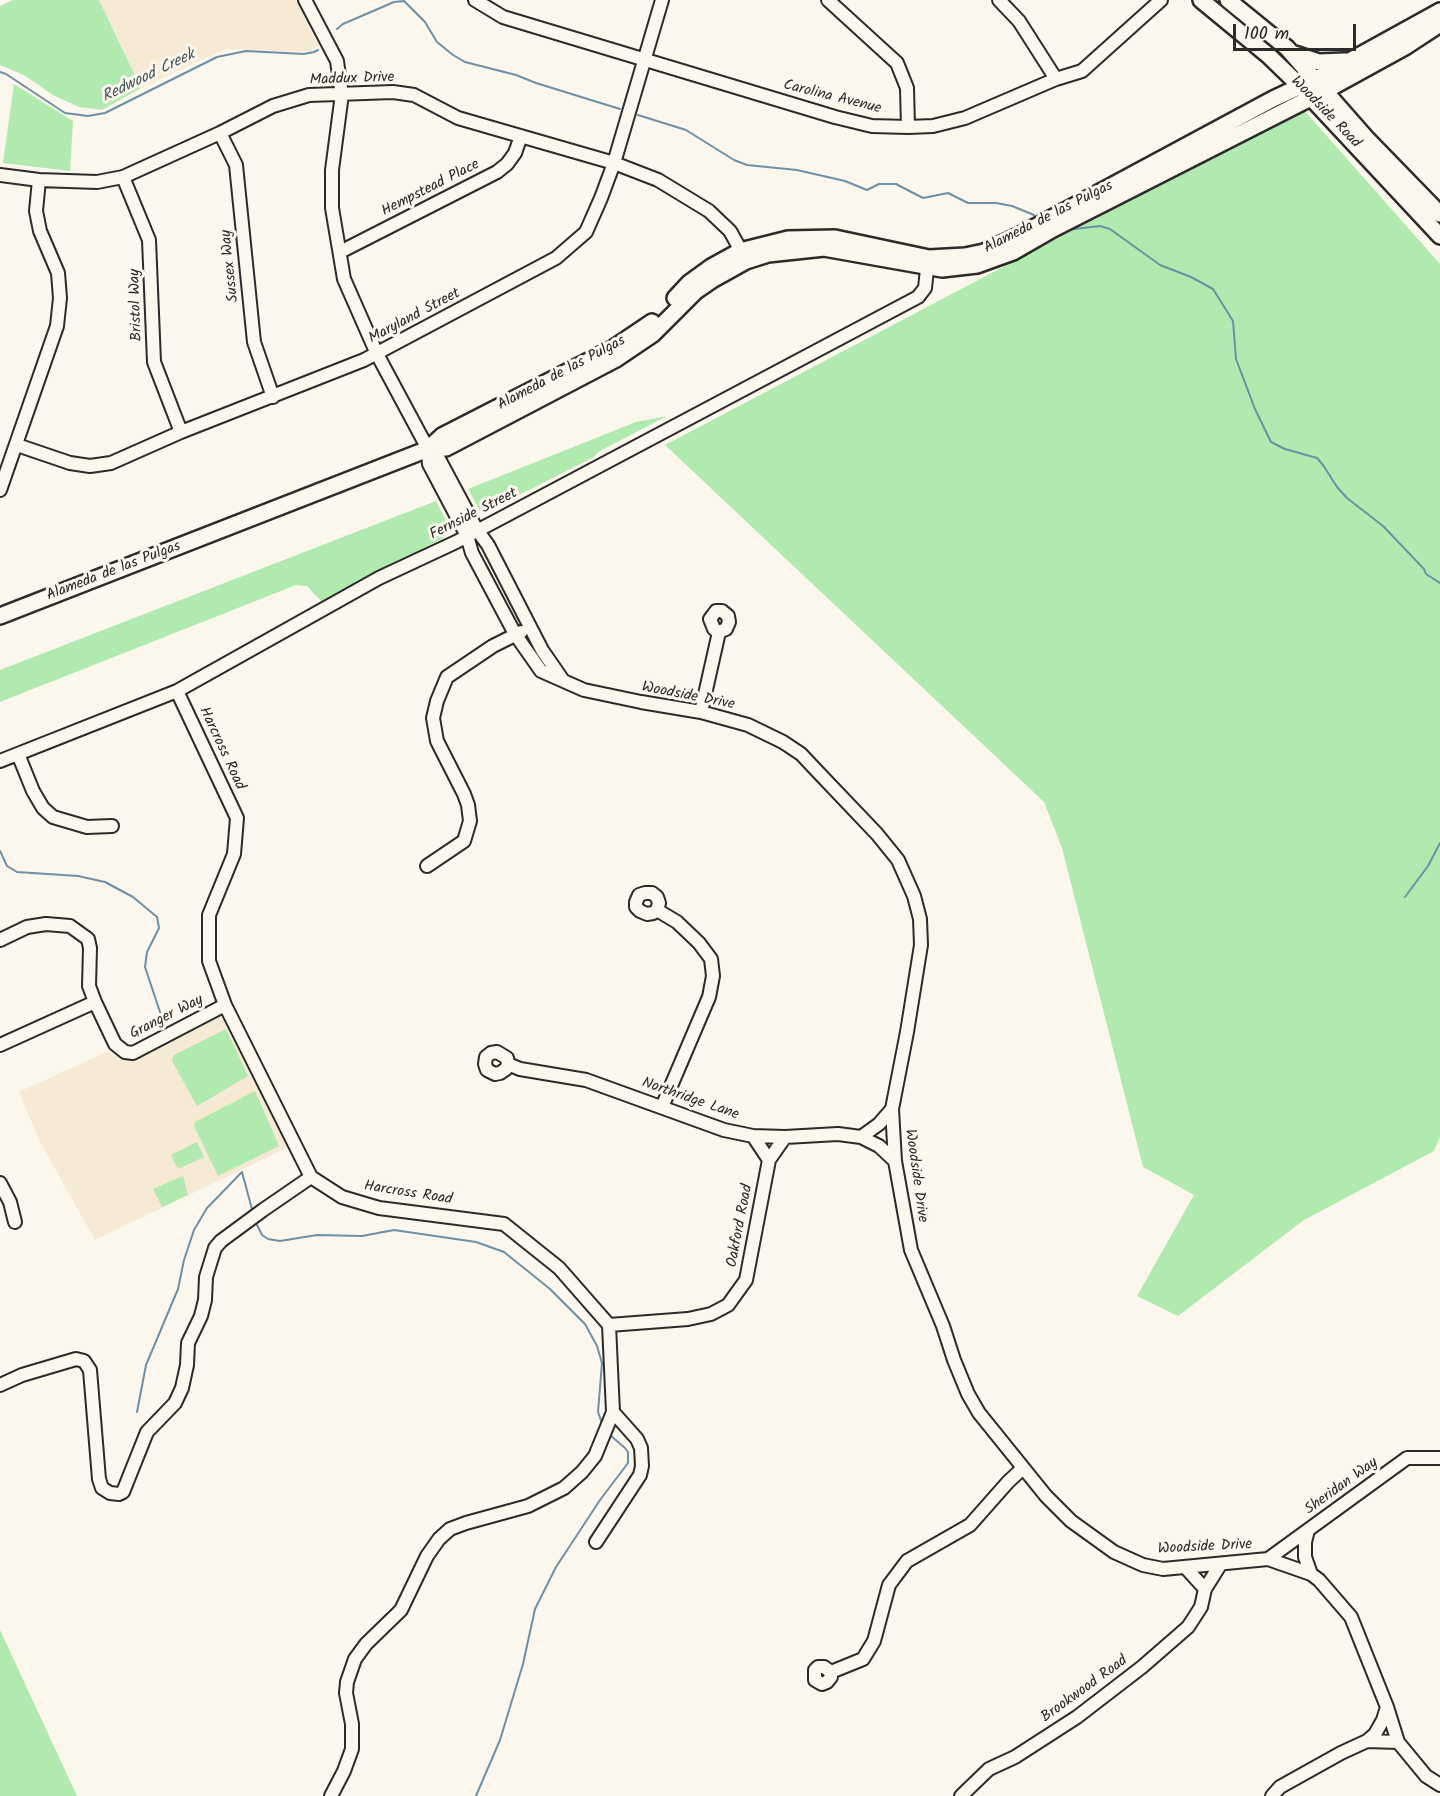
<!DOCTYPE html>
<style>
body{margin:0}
#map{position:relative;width:1440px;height:1796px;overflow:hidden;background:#fbf7ec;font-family:Kalam,sans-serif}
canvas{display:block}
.scale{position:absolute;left:1233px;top:24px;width:123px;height:27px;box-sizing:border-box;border:3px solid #2b2b2b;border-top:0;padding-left:8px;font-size:18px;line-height:21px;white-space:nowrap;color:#2b2b2b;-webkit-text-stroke:4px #fbf7ec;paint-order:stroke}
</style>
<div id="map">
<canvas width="1440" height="1796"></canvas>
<div class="scale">100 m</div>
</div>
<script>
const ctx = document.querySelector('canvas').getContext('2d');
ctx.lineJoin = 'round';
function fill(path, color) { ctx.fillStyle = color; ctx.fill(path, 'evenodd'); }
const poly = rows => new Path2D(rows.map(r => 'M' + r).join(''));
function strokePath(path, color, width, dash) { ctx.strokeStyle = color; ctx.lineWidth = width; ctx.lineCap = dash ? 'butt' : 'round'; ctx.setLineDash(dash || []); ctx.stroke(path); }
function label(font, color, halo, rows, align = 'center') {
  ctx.font = font + ' Kalam,sans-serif'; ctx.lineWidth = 6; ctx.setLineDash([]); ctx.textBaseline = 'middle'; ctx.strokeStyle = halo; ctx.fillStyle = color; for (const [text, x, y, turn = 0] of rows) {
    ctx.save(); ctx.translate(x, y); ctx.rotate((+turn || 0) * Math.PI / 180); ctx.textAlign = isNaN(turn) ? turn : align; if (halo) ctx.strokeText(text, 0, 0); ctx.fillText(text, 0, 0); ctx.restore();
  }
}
const built = poly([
 [99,0,296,0,312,34,320,45,309,52,225,49,141,88],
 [225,1012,289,1147,95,1240,39,1140,19,1092,108,1051,122,1060,134,1058]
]);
const green = poly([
 [13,0,99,0,141,88,102,110,79,107,53,95,24,75,0,65,0,6],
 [14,84,73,121,70,171,3,163],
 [1303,109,1440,264,1440,1137,1434,1151,1304,1220,1178,1316,1137,1296,1194,1195,1143,1167,1062,848,1044,802,665,445],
 [667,416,598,452,594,457,484,513,480,511,468,489,636,422],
 [436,501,450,528,443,538,322,602,307,586,296,585,0,702,0,670],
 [226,1029,248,1076,197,1106,172,1061,174,1055],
 [255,1091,279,1146,218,1176,194,1126,195,1122],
 [197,1142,204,1157,178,1169,171,1155],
 [183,1176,188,1195,162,1207,153,1189],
 [0,1630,77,1796,0,1796]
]);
const stream = poly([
 [337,29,343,24,394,2,404,1,425,22,437,42,453,55,465,62,516,75,536,83,620,109],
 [0,72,6,74,65,113,88,116,105,113,217,57,246,51,304,54,314,52,318,50],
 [638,115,686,130,734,160,747,165,797,170,845,181,867,190,879,184,896,184,923,198,948,193,968,203,996,203,1012,206,1034,215],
 [1066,230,1100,226,1110,229,1160,265,1191,277,1213,289,1233,321,1236,359,1255,409,1271,442,1285,449,1317,458,1323,465,1337,487,1347,498,1383,526,1424,569,1426,574,1440,583],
 [0,851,7,866,17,872,78,876,105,882,133,897,157,917,159,928,147,952,145,967,164,1024],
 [1405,897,1428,866,1440,843],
 [255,1221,262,1235,268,1239,280,1241,317,1235,362,1236,394,1230,476,1242,504,1252,550,1289,585,1324,597,1346,602,1363,598,1412,603,1426],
 [137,1412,146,1365,178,1289,184,1260,194,1230,207,1208,242,1172,253,1213],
 [476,1796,500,1740,523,1664,535,1609,556,1567,600,1500,628,1463,628,1452,625,1448,610,1435]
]);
const minor = poly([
 [305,0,337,61,340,83,342,94,332,170,332,208,344,279,377,354,428,449,439,459,477,530,488,545,542,650,562,679],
 [475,0,503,17,835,117,872,126,908,127,933,126,965,118,1056,79,1082,71,1161,0],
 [828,0,897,63,907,88,908,127],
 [999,0,1019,21,1056,79],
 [220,133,236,165,254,342,273,397],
 [0,175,39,180,97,182,123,177,220,133,273,106,309,95,393,92,414,95,458,118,614,163,658,180,709,211,730,231,745,258],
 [123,177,149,240,154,362,181,432],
 [340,252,497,172,507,164,515,153,521,136],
 [17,445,70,463,90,466,111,463,181,432,364,360,556,258,586,232,601,198,614,163,662,0],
 [428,449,429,464,467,536,472,553,515,634,541,671,584,690,641,702,701,712,748,725,783,742,801,754,817,771,877,834,898,860,914,896,920,919,921,945,907,1032,892,1109,895,1161,911,1250,943,1326,954,1360,968,1394,979,1413,1046,1496,1071,1521,1114,1552,1143,1565,1163,1569,1268,1559,1311,1574,1319,1580,1351,1617,1387,1707,1398,1742,1426,1776,1440,1785],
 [0,490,57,326,60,298,58,273,40,231,36,211,39,180],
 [177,691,237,818,234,854,209,915,209,961,225,1005,311,1177,342,1197,379,1208,504,1224,559,1268,609,1325,613,1412,637,1439,641,1448,642,1466,640,1475,596,1542],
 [701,712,719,632,726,629,729,622,728,616,722,611,716,611,710,619,714,629,719,632],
 [18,754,33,791,43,808,53,817,87,827,112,826],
 [0,761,177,691,379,578,456,542,918,297,925,288,928,260],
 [427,866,464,841,470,821,468,805,464,794,437,741,433,718,437,701,447,677,493,646,521,632],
 [657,910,653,913,647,914,640,911,636,907,636,902,639,895,645,893,652,893,657,897,659,903,657,910,677,922,699,943,711,959,713,976,709,997,662,1107],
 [0,940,27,927,46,924,70,926,88,939,90,948,89,986,95,1002,115,1044,125,1052,133,1053,225,1005],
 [0,1045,95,1002],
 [508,1064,507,1058,497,1052,491,1053,486,1057,485,1064,487,1070,495,1074,500,1073,506,1069,508,1064,520,1069,586,1080,724,1130,753,1136,785,1137,838,1134,861,1137,879,1146,895,1161],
 [753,1136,769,1160],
 [861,1137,879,1124,892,1109],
 [0,1183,10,1202,15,1222],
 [609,1325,688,1319,711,1314,728,1305,746,1280,769,1160,785,1137],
 [0,1385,22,1375,76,1359,84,1361,90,1370,99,1479,102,1488,110,1493,119,1494,123,1492,147,1432,175,1403,182,1388,187,1365,188,1343,201,1316,205,1300,206,1277,215,1248,221,1241,263,1210,311,1177],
 [1308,1530,1305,1542,1305,1557,1311,1574],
 [1268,1559,1407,1458,1440,1458],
 [1186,1568,1205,1589],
 [831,1672,831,1677,827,1682,822,1684,815,1680,815,1670,818,1667,824,1667,831,1672,863,1659,874,1641,889,1585,907,1561,970,1525,1008,1482,1023,1468],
 [1367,1741,1375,1734,1383,1720,1387,1707],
 [331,1796,344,1771,352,1749,352,1724,346,1693,347,1682,355,1659,366,1644,401,1610,427,1556,439,1539,450,1529,466,1523,528,1506,564,1488,582,1472,595,1456,613,1412],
 [961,1796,989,1769,1015,1757,1077,1717,1142,1667,1188,1627,1201,1607,1205,1589,1220,1565],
 [1272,1796,1280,1787,1341,1753,1367,1741,1398,1742]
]);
const major = poly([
 [1201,0,1269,56,1300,86,1440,236],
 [1228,0,1287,48,1367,139,1440,214],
 [1295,54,1319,62,1345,61],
 [675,298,689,283,711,267,740,251,788,239,835,238,929,258,965,256,984,252,1020,235,1273,99,1324,75,1440,11],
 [428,449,442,436,612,349,652,322],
 [0,616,428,449,446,448,616,359,653,334,696,291,712,280,746,261,768,254,824,248,942,269,977,265,1013,252,1053,229,1334,86,1405,47,1440,24]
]);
const streetNames = [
 ["Maddux Drive",352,80,-2],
 ["Carolina Avenue",832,98,14],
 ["Woodside Road",1325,113,46],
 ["Hempstead Place",431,189,-27],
 ["Alameda de las Pulgas",1049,218,-27],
 ["Sussex Way",231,266,-96],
 ["Bristol Way",137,305,-92],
 ["Maryland Street",415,317,-28],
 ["Alameda de las Pulgas",562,374,-28],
 ["Fernside Street",474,515,-27],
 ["Alameda de las Pulgas",114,572,-21],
 ["Woodside Drive",688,697,11],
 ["Harcross Road",221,749,65],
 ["Granger Way",167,1018,-27],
 ["Northridge Lane",690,1100,19],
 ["Woodside Drive",915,1176,82],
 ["Harcross Road",408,1194,9],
 ["Oakford Road",741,1226,-79],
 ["Sheridan Way",1342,1487,-36],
 ["Woodside Drive",1205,1548,-3],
 ["Brookwood Road",1085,1690,-36]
];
const waterNames = [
 ["Redwood Creek",149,77,-26]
];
fill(built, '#f6ead4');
fill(green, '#b0eaaf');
strokePath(stream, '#6d90a7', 2);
strokePath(minor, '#2b2b2b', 16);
strokePath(major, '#2b2b2b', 20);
strokePath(minor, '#fbf7ec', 12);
strokePath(major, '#fbf7ec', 15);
label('15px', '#2b2b2b', '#fbf7ec', streetNames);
label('italic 16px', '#46555e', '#fbf7ec', waterNames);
</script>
